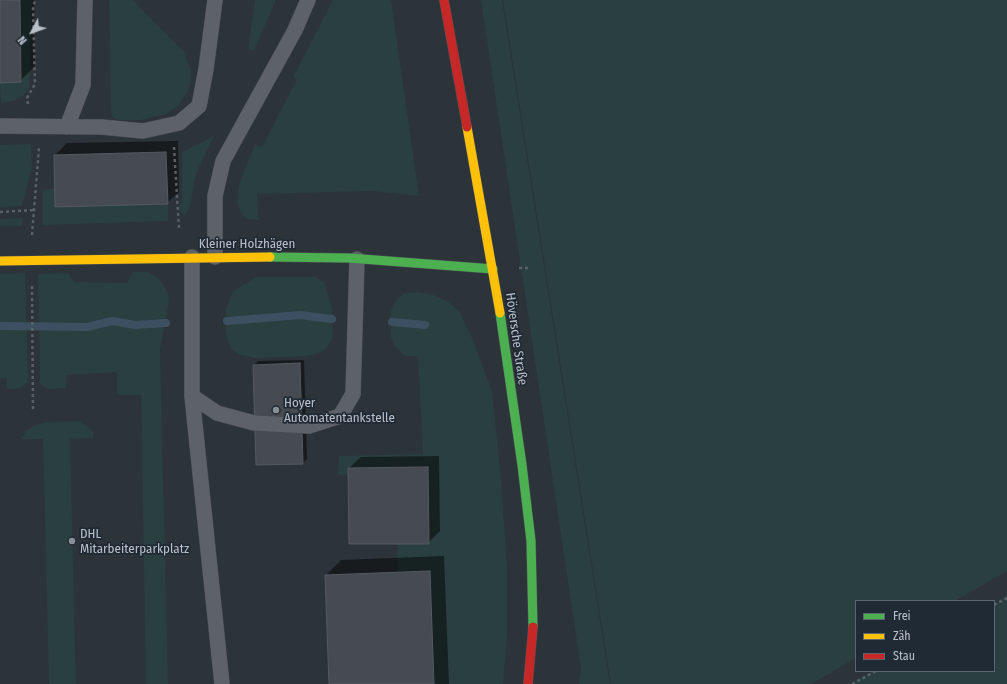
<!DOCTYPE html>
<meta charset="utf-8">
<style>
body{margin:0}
#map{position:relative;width:1007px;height:684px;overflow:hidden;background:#2c3339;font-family:"Fira Sans Condensed",sans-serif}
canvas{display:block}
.legend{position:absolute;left:855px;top:600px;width:140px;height:72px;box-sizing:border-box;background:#202a34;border:1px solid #5d6670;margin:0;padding:5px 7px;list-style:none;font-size:12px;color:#b8c0c9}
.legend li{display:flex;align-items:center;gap:8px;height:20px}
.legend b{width:20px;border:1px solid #5d6670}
.north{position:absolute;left:12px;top:12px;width:40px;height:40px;-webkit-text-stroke:3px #202a34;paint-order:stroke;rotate:229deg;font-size:11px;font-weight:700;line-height:16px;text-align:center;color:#b8c0c9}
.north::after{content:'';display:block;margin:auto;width:14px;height:18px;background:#b8c0c9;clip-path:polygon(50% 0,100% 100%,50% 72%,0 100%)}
</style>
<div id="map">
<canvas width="1007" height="684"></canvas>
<ul class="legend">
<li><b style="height:5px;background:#4caf50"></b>Frei</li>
<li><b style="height:5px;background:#ffc107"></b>Zäh</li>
<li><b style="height:5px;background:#c62828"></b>Stau</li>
</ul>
<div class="north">N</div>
</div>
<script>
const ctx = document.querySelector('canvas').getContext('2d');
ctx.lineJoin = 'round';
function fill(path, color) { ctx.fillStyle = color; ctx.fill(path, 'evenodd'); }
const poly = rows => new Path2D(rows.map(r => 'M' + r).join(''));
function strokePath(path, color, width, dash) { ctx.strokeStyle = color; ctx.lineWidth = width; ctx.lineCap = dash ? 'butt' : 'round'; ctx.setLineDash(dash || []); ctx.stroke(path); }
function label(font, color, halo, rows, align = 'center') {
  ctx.font = font + ' "Fira Sans Condensed",sans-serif'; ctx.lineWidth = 3.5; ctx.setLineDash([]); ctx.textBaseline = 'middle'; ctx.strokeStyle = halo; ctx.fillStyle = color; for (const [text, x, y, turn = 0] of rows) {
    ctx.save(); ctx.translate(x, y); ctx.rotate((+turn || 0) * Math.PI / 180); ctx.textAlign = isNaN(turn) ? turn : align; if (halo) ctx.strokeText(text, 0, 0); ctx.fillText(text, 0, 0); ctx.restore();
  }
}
const green = poly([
 [20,0,32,0,29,89,24,95,14,101,1,103,0,83,21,82],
 [109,0,133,0,184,52,190,67,191,79,189,90,178,106,166,114,141,120,120,120,115,119,112,116,111,112],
 [255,0,276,0,254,51,248,49],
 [333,0,391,0,419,196,372,191,257,194,259,220,246,219,240,211,237,203,239,185,244,171,255,144,262,147,297,79,293,77],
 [481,0,502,0,610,684,579,684,581,669],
 [503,0,1007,0,1007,571,955,601,856,601,856,658,811,684,611,684],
 [214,136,196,174,190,207,186,214,184,215,178,210,182,198,182,152],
 [31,144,32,167,22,206,0,207,0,145],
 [55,188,55,207,168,204,168,221,43,225,43,190],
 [23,218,22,226,0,226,0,219],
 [133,272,148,272,155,276,163,284,168,293,169,303,160,349,168,684,146,684,141,395,117,395,117,372,66,375,66,388,47,389,40,383,38,274,68,273,74,282,127,283],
 [25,273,28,382,21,388,7,389,7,378,0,378,0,274],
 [256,277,316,277,324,282,332,307,333,338,326,349,318,354,306,356,256,358,240,355,232,350,228,341,226,332,226,309,233,291],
 [415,292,431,294,447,301,459,311,472,338,492,391,500,468,507,563,507,636,503,684,434,684,430,571,398,572,397,544,428,467,348,468,348,476,338,474,339,456,423,454,418,356,405,356,394,345,391,337,390,314,393,305,398,298,405,293],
 [78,421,87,426,93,432,93,438,70,439,76,684,49,684,43,439,22,439,25,432,35,425,46,422],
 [1007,595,1007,684,850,684,873,671,994,671,994,603]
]);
const shadow = poly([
 [0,0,34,0,35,66,20,81,0,82],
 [178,141,179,192,167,203,56,206,55,155,67,143],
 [304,360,307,459,303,463,254,365,258,361],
 [439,456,440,531,428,543,349,468,361,457],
 [444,556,449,684,330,684,326,575,341,560]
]);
const stream = poly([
 [227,321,300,315,332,319],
 [392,322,425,325],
 [0,326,87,327,112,321,135,325,166,323]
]);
const building = poly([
 [0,0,20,0,21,82,0,83,0,0],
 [166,152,168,204,55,207,54,155,166,152],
 [300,363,303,464,256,465,253,365,300,363],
 [428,467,429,544,349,544,348,468,428,467],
 [430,571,434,684,329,684,325,575,430,571]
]);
const path = poly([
 [28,104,27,98,35,84,33,8,35,0],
 [174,147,179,229],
 [0,212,34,210],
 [32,235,39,148],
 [519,268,530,268],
 [32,286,33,409],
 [994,605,1007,598],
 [852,684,876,671]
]);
const lane = poly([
 [0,126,102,127,143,131,179,123,199,106,206,69,215,0],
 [67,127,83,85,85,0],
 [192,257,192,396,217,413,254,423,309,426,340,416,353,394,357,259],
 [215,257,215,196,223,161,295,30,308,0],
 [192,396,222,684]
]);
const fast = poly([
 [270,257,349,258,493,269],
 [500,313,522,465,531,541,533,627]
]);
const slow = poly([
 [467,127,500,313],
 [0,261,270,257]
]);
const jam = poly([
 [444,0,467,127],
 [528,684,533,627]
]);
const markers = [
 [276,410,4,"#878f97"],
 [72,541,4,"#878f97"]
];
const streetNames = [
 ["Kleiner Holzhägen",247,244],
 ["Höversche Straße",516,339,82]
];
const poiNames = [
 ["Hoyer",284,403],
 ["Automatentankstelle",284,418],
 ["DHL",80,534],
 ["Mitarbeiterparkplatz",80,549]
];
fill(green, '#2a3f3f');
fill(shadow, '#0007');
strokePath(stream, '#3d5062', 8);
fill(building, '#464b51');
strokePath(building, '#555a61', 1);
strokePath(lane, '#4a4f54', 16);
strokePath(fast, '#4a4f54', 10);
strokePath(slow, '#4a4f54', 10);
strokePath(jam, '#4a4f54', 10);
strokePath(path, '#5a6064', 2.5, [3, 3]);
strokePath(lane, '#5d6268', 15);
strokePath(fast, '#4caf50', 9);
strokePath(slow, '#ffc107', 9);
strokePath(jam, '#c62828', 9);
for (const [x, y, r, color] of markers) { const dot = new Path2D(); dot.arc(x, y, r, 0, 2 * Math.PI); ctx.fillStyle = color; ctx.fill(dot); strokePath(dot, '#202a34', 1.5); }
label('13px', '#b8c0c9', '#202a34', streetNames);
label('13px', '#b8c0c9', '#202a34', poiNames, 'left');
</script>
